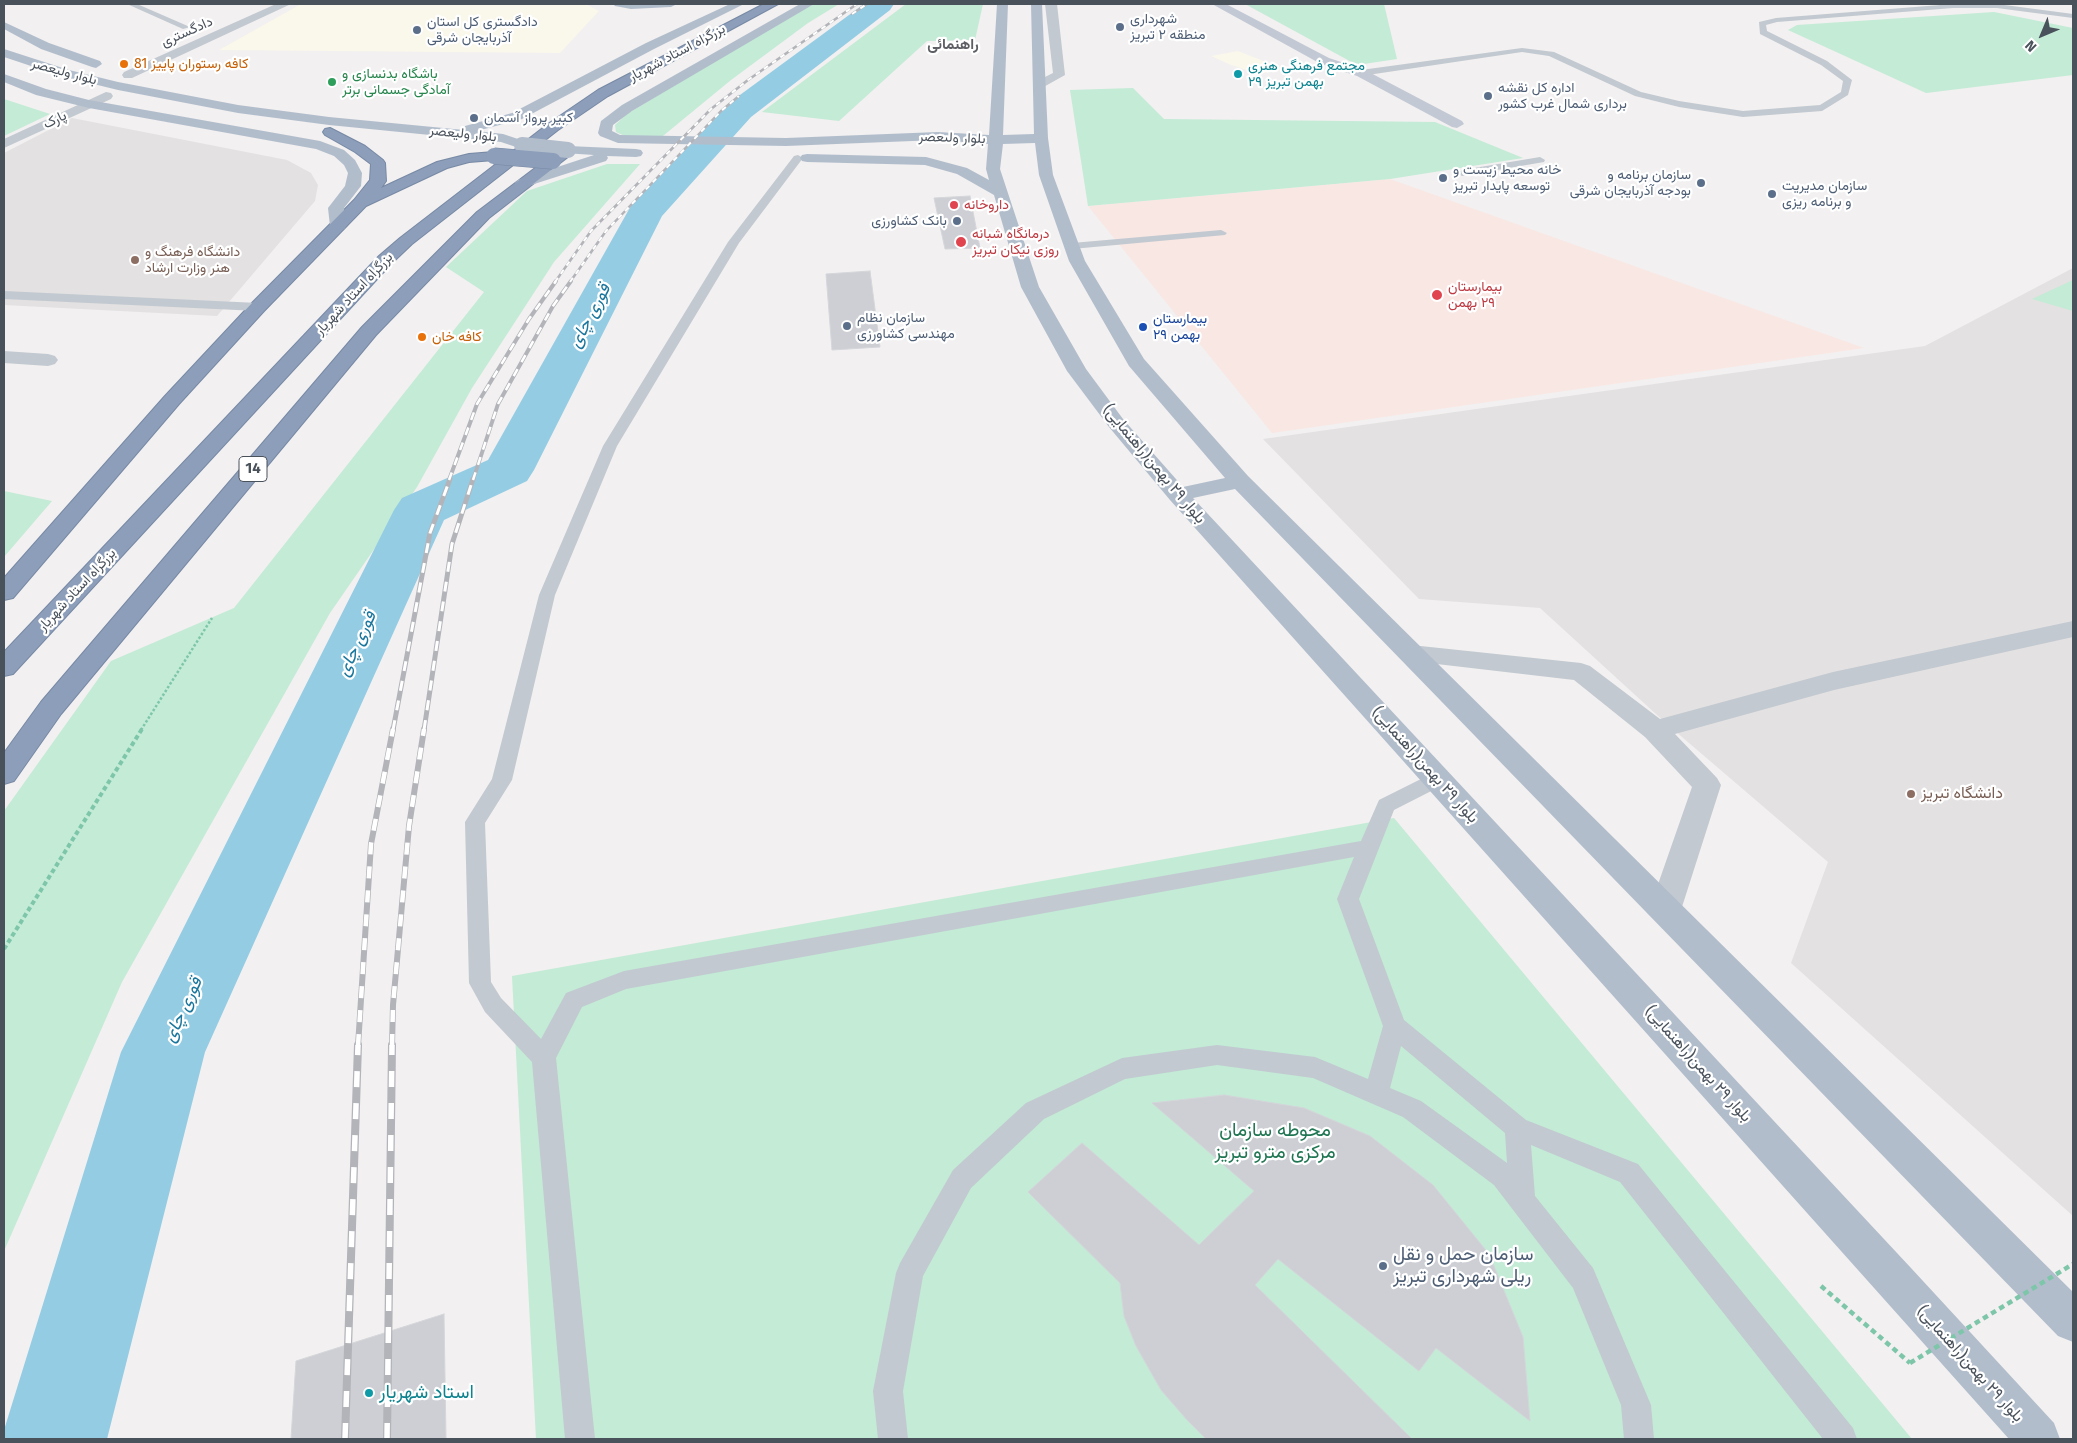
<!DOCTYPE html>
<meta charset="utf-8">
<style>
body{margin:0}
#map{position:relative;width:2077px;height:1443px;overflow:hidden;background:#f2f0f0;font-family:"Fira Sans",sans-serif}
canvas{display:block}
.frame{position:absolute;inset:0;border:5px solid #49515b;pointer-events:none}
.north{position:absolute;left:2017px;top:10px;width:50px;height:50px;-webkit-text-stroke:4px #fff;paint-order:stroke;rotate:225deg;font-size:14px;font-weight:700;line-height:20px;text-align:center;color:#49515b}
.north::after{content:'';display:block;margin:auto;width:18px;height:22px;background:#49515b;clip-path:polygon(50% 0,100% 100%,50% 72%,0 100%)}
</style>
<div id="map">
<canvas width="2077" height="1443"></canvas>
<div class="frame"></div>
<div class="north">N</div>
</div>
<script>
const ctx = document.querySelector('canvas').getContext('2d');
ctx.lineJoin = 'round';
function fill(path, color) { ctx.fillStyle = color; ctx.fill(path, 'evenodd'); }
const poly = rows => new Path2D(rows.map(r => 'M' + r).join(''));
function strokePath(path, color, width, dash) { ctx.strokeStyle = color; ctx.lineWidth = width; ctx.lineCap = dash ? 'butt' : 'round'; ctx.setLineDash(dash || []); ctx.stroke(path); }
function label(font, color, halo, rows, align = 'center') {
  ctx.font = font + ' "Fira Sans",Vazirmatn,sans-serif'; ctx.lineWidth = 4.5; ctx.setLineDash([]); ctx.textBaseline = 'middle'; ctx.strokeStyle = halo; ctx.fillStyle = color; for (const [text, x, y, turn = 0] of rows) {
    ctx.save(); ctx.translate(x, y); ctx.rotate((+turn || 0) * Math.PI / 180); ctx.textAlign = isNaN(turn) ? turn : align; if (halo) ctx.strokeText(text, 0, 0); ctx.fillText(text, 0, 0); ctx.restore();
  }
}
const commercial = poly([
 [301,4,586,4,599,11,560,53,219,50],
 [1238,51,1274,65,1284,69,1259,74,1231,65,1211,56]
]);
const education = poly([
 [72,118,287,160,311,173,318,185,315,201,217,316,4,305,4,153],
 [2073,268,2073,1216,1791,963,1828,862,1668,725,1540,608,1419,599,1263,439,1925,346]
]);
const medical = poly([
 [1390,179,1864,348,1272,433,1088,206]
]);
const green = poly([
 [810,4,839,4,808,23,731,80,658,140,627,137,616,132,615,125,627,114],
 [906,4,983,4,975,40,927,41,839,121,762,112],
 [1245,4,1384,4,1397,59,1357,65],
 [1994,12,2073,28,2073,75,1926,93,1788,30,1797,25],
 [1133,88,1164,119,1435,122,1523,158,1390,179,1088,206,1070,90],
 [4,99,50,114,4,136],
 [607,164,640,164,554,262,472,388,417,487,330,613,122,982,4,1251,4,811,111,661,234,608,484,292,446,267,527,191],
 [2073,280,2073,311,2032,299],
 [4,491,52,501,4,557],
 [1394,818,1912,1439,536,1439,512,976]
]);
const river = poly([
 [864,4,894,4,890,10,751,117,662,216,534,470,527,481,444,520,205,1052,107,1439,4,1439,4,1430,121,1052,394,510,402,498,488,460,632,204,729,103,864,4]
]);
const building = poly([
 [970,196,980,248,945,249,934,198,970,196],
 [870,271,880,347,832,350,826,274,870,271],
 [1224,1095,1304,1108,1370,1136,1433,1185,1489,1254,1523,1337,1530,1421,1436,1348,1419,1371,1278,1259,1255,1285,1412,1439,1206,1439,1188,1421,1161,1390,1136,1346,1124,1316,1120,1283,1028,1192,1082,1143,1199,1245,1254,1191,1152,1103,1224,1095],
 [444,1314,446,1439,291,1439,296,1361,444,1314]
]);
const pathFar2 = poly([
 [141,730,212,618]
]);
const pathFar1 = poly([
 [4,949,142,729]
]);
const path = poly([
 [1821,1286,1910,1363]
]);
const lane = poly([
 [127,4,137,4,190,27,183,29,127,4],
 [1953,4,1997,4,2073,14,2073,18,1997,8,1953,8,1777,22,1766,25,1767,31,1827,61,1852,80,1848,95,1822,111,1743,117,1679,107,1635,96,1549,56,1522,52,1361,76,1357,73,1361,70,1522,48,1554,52,1641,92,1679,101,1743,111,1820,105,1841,92,1843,81,1821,65,1760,34,1759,22,1776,18,1953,4],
 [798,155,803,158,739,243,617,446,555,595,512,780,485,823,491,982,501,998,541,1039,566,993,624,971,1361,841,1379,800,1431,774,1438,772,1445,774,1448,779,1445,784,1394,810,1359,899,1404,1020,1526,1120,1638,1164,1853,1428,1857,1439,1823,1439,1620,1182,1531,1145,1535,1196,1593,1268,1651,1405,1654,1439,1624,1439,1621,1405,1573,1288,1494,1185,1403,1117,1313,1078,1217,1065,1125,1079,1044,1119,971,1188,923,1276,903,1391,908,1439,878,1439,873,1391,896,1273,900,1263,953,1170,1026,1103,1122,1058,1217,1045,1315,1057,1368,1079,1383,1026,1337,899,1354,857,626,989,582,1007,556,1058,595,1439,565,1439,532,1062,485,1012,469,983,465,822,492,779,539,595,603,446,728,242,794,156,798,155],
 [1401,1046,1505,1133,1507,1163,1421,1101,1390,1088,1401,1046],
 [1540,157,1545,160,1544,162,1462,176,1457,173,1462,170,1540,157],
 [1221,230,1227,233,1225,235,1072,249,1066,246,1072,243,1221,230],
 [4,291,258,303,264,307,258,311,4,299,4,291]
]);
const street = poly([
 [276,4,291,4,132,78,124,78,122,75,124,72,276,4],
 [1045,4,1057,4,1065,75,1040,89,1035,88,1034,85,1035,82,1053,73,1045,4],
 [106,92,111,93,113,96,111,99,4,148,4,139,106,92],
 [4,351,48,354,55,356,58,360,55,364,48,366,4,363,4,351],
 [2073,621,2073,637,1834,690,1675,734,1717,778,1721,785,1681,910,1676,919,1665,923,1654,919,1649,910,1692,787,1645,737,1574,680,1411,661,1402,659,1398,653,1402,647,1411,645,1581,663,1590,666,1660,719,1833,672,2073,621]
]);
const secondary = poly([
 [1212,4,1226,4,1329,58,1365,70,1462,121,1464,124,1457,128,1452,127,1357,76,1321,64,1212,4]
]);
const primary = poly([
 [613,4,677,4,671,7,631,9,615,6,613,4],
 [730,4,744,4,654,49,522,119,477,131,503,134,527,142,529,145,527,148,522,149,501,142,329,125,238,113,118,90,61,76,4,57,4,49,69,70,118,82,238,105,329,117,464,130,465,126,512,113,646,43,730,4],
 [800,4,814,4,632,111,613,125,612,131,620,135,786,138,938,132,989,135,997,4,1008,4,1003,135,1034,134,1031,4,1042,4,1048,138,1053,175,1085,261,1144,359,1248,476,2073,1292,2073,1342,2058,1336,1235,489,1193,498,1911,1268,2054,1423,2060,1439,2009,1439,1170,500,1109,427,1067,371,1021,287,994,195,957,174,925,165,807,162,802,161,800,158,802,155,807,154,926,157,967,168,989,180,986,169,988,144,938,140,786,146,618,143,600,136,598,133,601,121,622,105,800,4],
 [1035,143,1039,175,1069,261,1129,366,1225,478,1183,487,1123,419,1086,369,1039,287,1000,169,1003,144,1035,143],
 [4,22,49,43,100,61,102,64,96,68,92,67,41,49,4,29,4,22],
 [4,74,46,89,89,100,320,141,344,150,355,160,362,173,361,186,344,208,346,226,344,229,338,231,332,229,330,226,328,208,345,186,348,173,344,165,334,156,316,149,89,108,36,95,4,82,4,74],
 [568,146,636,149,641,150,643,153,641,156,636,157,607,156,608,158,606,161,528,186,518,186,515,183,518,180,594,155,563,153,561,150,563,147,568,146]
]);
const highway = poly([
 [764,4,778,4,608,96,558,130,412,244,391,264,13,674,4,676,4,652,379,256,400,238,548,124,598,90,764,4],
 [330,128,365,146,383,160,385,163,386,181,381,188,437,162,469,154,494,152,499,153,501,156,499,159,494,160,469,162,447,168,366,206,264,311,179,404,13,598,4,600,4,578,165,396,252,303,354,200,370,180,371,164,355,152,325,135,323,132,325,129,330,128],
 [568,146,573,147,575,150,573,153,489,218,376,335,61,714,14,781,4,784,4,753,41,702,362,327,477,212,563,147,568,146]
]);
const railFar4 = poly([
 [852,14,867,4],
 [555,282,591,231,711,109,748,80,857,4],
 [570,282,606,231,721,111,739,96]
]);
const railFar3 = poly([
 [449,480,477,404,529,319,556,281],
 [473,480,498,404,553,306,571,281]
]);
const railFar2 = poly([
 [393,730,430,533,450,479],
 [424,730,452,544,473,479]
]);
const railFar1 = poly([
 [358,1046,371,844,393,729],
 [392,1046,393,1005,409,826,424,729]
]);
const rail = poly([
 [345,1439,358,1045],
 [387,1439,392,1045]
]);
const pathBridge = poly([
 [1910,1363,2073,1264]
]);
const primaryBridge = poly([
 [522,145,568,150]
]);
const highwayBridge = poly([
 [494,156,553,161]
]);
const markers = [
 [1120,27,5,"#5c6f8a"],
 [417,30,5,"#5c6f8a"],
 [124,64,5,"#e8710a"],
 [1238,74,5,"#0f9aa8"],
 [332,82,5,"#2e9e5b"],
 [1488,96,5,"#5c6f8a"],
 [474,118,5,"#5c6f8a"],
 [1443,178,5,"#5c6f8a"],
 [1701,183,5,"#5c6f8a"],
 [1772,194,5,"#5c6f8a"],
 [954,205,5,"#e0444e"],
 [957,221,5,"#5c6f8a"],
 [961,242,6,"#e0444e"],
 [135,260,5,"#8d6e63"],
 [1437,295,6,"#e0444e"],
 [847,326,5,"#5c6f8a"],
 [1143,327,5,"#1a4fb4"],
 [422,337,5,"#e8710a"],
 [1911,794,5,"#8d6e63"],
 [1383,1266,5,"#5c6f8a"],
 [369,1393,5,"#0f9aa8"]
];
const farServicenames = [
 ["شهرداری",1130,19],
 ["منطقه ۲ تبریز",1130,35],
 ["دادگستری کل استان",427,22],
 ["آذربایجان شرقی",427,38],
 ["اداره کل نقشه",1498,88],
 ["برداری شمال غرب کشور",1498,104],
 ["کبیر پرواز آسمان",484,118],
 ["خانه محیط زیست و",1453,170],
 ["توسعه پایدار تبریز",1453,186],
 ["سازمان برنامه و",1691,175,"right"],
 ["بودجه آذربایجان شرقی",1691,191,"right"],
 ["سازمان مدیریت",1782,186],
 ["و برنامه ریزی",1782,202],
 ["بانک کشاورزی",947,221,"right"],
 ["سازمان نظام",857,318],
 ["مهندسی کشاورزی",857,334]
];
const farStreetnames = [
 ["دادگستری",187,32,-24],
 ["بزرگراه استاد شهریار",677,53,-28],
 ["بلوار ولیعصر",64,72,15],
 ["پارک",55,120,-26],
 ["بلوار ولیعصر",463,134,6],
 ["بلوار ولىعصر",952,138,2],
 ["بزرگراه استاد شهریار",354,294,-47],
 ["بزرگراه استاد شهریار",77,590,-47]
];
const farFoodnames = [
 ["کافه رستوران پاییز 81",134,64],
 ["کافه خان",432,337]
];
const farCulturenames = [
 ["مجتمع فرهنگی هنری",1248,66],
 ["۲۹ بهمن تبریز",1248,82]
];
const farLeisurenames = [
 ["باشگاه بدنسازی و",342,74],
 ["آمادگی جسمانی برتر",342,90]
];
const farHealthnames = [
 ["داروخانه",964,205],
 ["درمانگاه شبانه",972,234],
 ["روزی نیکان تبریز",972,250],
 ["بیمارستان",1448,287],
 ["٢٩ بهمن",1448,303]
];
const farEducationnames = [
 ["دانشگاه فرهنگ و",145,252],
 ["هنر وزارت ارشاد",145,268]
];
const farTransitnames = [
 ["بیمارستان",1153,319],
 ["۲۹ بهمن",1153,335]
];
const farNeighbourhoodnames = [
 ["راهنمائی",953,45]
];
const shields = [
 [253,469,28]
];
const shieldNames = [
 ["14",253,469]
];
const streetNames = [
 ["بلوار ٢٩ بهمن(راهنمایی)",1154,464,50],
 ["بلوار ٢٩ بهمن(راهنمایی)",1425,765,48],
 ["بلوار ٢٩ بهمن(راهنمایی)",1698,1064,48],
 ["بلوار ٢٩ بهمن(راهنمایی)",1970,1364,48]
];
const educationNames = [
 ["دانشگاه تبریز",1921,794]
];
const waterNames = [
 ["قوری چای",590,316,-62],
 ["قوری چای",357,644,-65],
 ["قوری چای",183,1010,-65]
];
const nearParknames = [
 ["محوطه سازمان",1275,1131],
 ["مرکزی مترو تبریز",1275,1153]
];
const nearServicenames = [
 ["سازمان حمل و نقل",1393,1255],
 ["ریلی شهرداری تبریز",1393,1277]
];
const nearCulturenames = [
 ["استاد شهریار",379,1393]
];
fill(commercial, '#faf7eb');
fill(education, '#e3e1e1');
fill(medical, '#f9e7e3');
fill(green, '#c3ebd6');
fill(river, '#94cce4');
fill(building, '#cdcfd4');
strokePath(building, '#d4d6da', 1);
strokePath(highway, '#7789a5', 2);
strokePath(pathFar2, '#7ec6a9', 2.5, [2.5, 2]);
strokePath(pathFar1, '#7ec6a9', 4, [4.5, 3]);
strokePath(path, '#7ec6a9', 4.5, [5.5, 4]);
fill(lane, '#c2c9d0');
fill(street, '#c2c9d0');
fill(secondary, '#c2c9d4');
fill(primary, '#b2bdcc');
fill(highway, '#8c9eb9');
strokePath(railFar4, '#b2b4b9', 2.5);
strokePath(railFar3, '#b2b4b9', 4);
strokePath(railFar2, '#b2b4b9', 5);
strokePath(railFar1, '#b2b4b9', 6);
strokePath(rail, '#b2b4b9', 8);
strokePath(railFar4, '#fff', 2, [5]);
strokePath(railFar3, '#fff', 2.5, [8]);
strokePath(railFar2, '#fff', 3, [10]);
strokePath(railFar1, '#fff', 4.5, [12]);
strokePath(rail, '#fff', 5.5, [16]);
strokePath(highwayBridge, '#7789a5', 17, []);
strokePath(pathBridge, '#7ec6a9', 4.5, [5.5, 4]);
strokePath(primaryBridge, '#b2bdcc', 16);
strokePath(highwayBridge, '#8c9eb9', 16);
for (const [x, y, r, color] of markers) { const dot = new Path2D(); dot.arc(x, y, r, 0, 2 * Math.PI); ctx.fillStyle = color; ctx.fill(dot); strokePath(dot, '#fff', 2); }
label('14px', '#4e5e75', '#fff', farServicenames, 'left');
label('14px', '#49515b', '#fff', farStreetnames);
label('14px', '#c56008', '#fff', farFoodnames, 'left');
label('14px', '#0d838f', '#fff', farCulturenames, 'left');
label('14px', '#27864d', '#fff', farLeisurenames, 'left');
label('14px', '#be3a42', '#fff', farHealthnames, 'left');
label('14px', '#785e54', '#fff', farEducationnames, 'left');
label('14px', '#164399', '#fff', farTransitnames, 'left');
label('bold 15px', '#5d5f64', '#fff', farNeighbourhoodnames);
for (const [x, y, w] of shields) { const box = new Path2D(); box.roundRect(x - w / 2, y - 12.5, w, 25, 4); ctx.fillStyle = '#fff'; ctx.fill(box); strokePath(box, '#49515b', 1); }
label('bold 15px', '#49515b', null, shieldNames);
label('16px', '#49515b', '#fff', streetNames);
label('16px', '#785e54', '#fff', educationNames, 'left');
label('italic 18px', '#1a769d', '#fff', waterNames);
label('19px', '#207653', '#fff', nearParknames);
label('19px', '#4e5e75', '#fff', nearServicenames, 'left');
label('19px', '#0d838f', '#fff', nearCulturenames, 'left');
</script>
